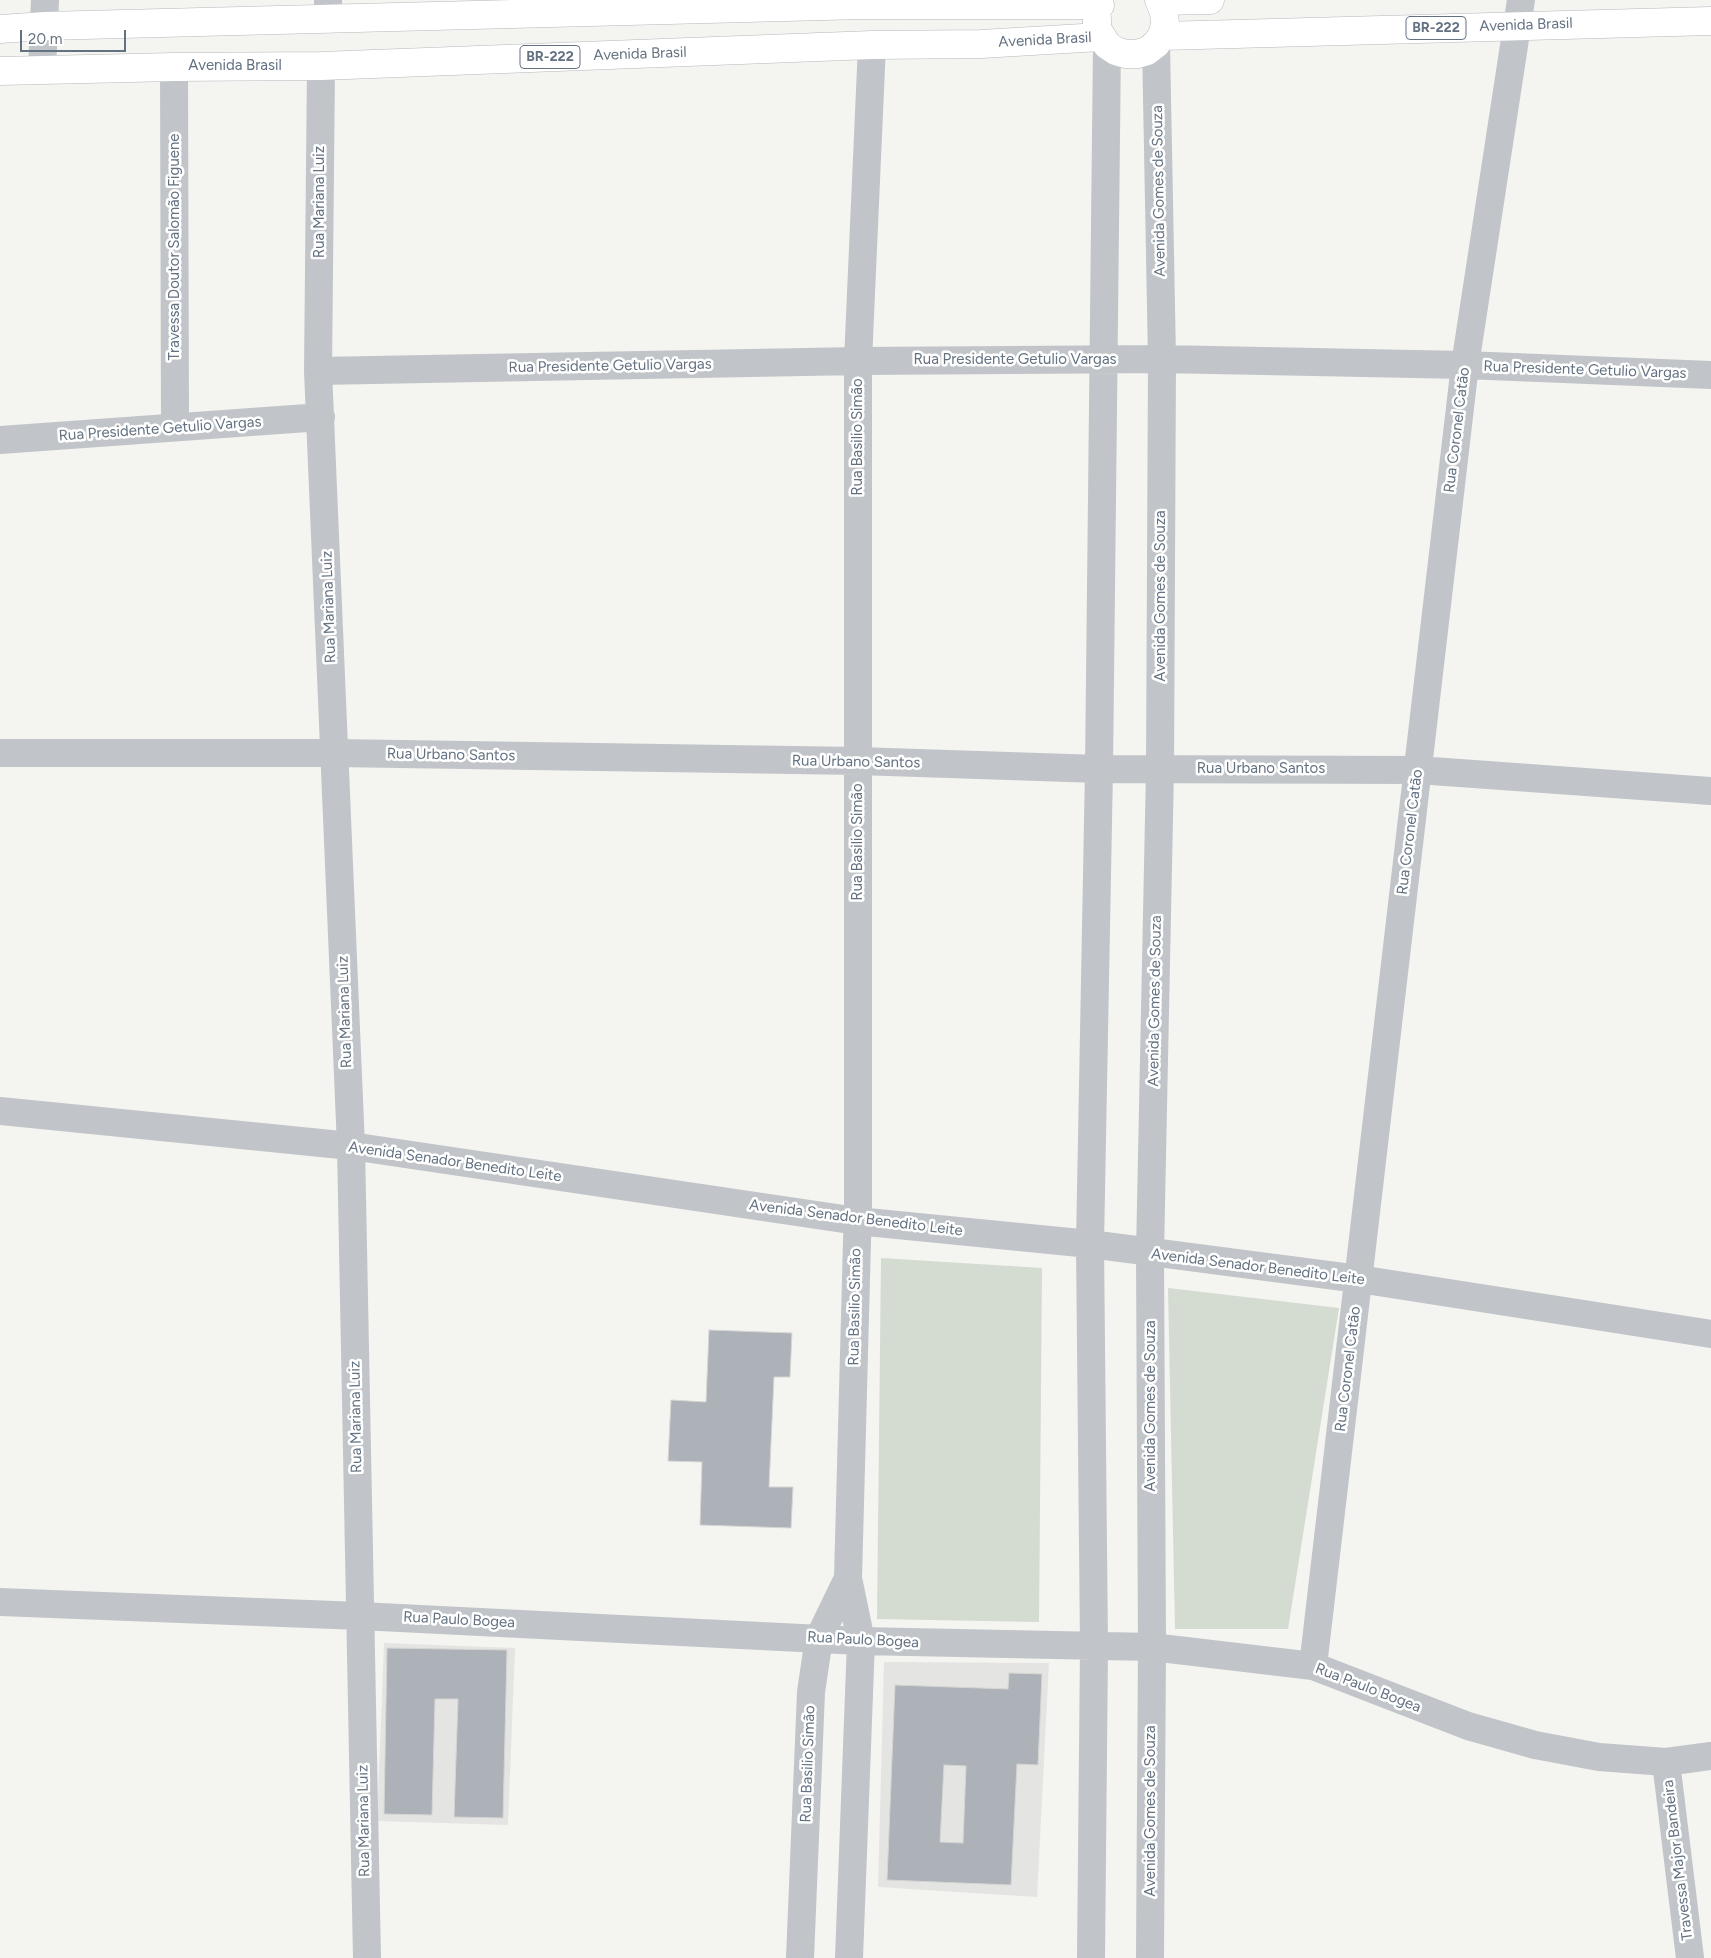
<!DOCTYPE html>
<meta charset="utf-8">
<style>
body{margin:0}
#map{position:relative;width:1711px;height:1958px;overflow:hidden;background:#f4f4f0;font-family:Figtree,sans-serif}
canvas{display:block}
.scale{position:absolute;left:20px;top:30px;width:106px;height:22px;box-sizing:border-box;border:2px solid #637181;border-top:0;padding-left:6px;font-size:15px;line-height:18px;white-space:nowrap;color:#637181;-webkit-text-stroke:4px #fff;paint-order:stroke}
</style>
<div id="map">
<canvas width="1711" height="1958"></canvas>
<div class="scale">20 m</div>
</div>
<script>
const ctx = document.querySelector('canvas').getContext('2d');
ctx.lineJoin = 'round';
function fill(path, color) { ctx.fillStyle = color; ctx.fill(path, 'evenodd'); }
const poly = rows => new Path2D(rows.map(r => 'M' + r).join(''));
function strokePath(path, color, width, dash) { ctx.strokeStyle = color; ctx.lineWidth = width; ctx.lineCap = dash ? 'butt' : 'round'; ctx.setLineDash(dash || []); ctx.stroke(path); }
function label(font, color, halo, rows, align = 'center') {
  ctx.font = font + ' Figtree,sans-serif'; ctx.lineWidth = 5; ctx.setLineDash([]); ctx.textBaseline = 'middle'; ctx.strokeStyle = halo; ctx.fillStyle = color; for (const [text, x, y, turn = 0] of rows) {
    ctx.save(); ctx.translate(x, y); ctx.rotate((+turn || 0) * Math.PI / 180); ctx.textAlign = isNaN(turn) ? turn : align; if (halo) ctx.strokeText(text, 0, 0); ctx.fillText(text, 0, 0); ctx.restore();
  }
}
const built = poly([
 [384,1643,515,1648,508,1825,377,1821],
 [884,1662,1049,1663,1037,1897,878,1887]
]);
const green = poly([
 [881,1258,1042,1268,1039,1622,877,1619],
 [1168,1288,1339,1308,1288,1629,1175,1629]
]);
const building = poly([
 [709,1330,792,1333,790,1377,774,1377,769,1487,793,1487,791,1528,700,1525,702,1462,668,1461,671,1400,706,1402,709,1330],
 [387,1648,507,1650,503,1818,454,1817,458,1699,435,1699,432,1815,384,1814,387,1648],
 [1009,1673,1042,1674,1038,1765,1017,1764,1011,1885,887,1880,895,1685,1008,1689,1009,1673],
 [944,1765,966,1766,963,1843,940,1842,944,1765]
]);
const minor = poly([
 [328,0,329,19],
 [321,66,318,371,351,1146,367,1958],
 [174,67,175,427],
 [42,70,45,0],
 [318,371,858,361,1162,359,1465,365,1711,375],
 [0,440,321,417],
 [0,753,335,753,858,761,1099,769,1418,770,1711,791],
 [0,1111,351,1146,857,1221,1090,1244,1359,1279,1711,1334],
 [0,1602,360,1616,861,1641,1152,1647,1313,1666,1468,1726,1535,1745,1599,1757,1666,1762,1711,1756],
 [1313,1666,1465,365,1521,0],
 [1666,1762,1690,1958],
 [800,1958,811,1692,819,1638,848,1578],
 [849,1958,861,1641,848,1578,858,1204,858,361,872,45],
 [1091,1958,1094,1647,1090,1244,1099,769,1107,45],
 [1150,1958,1152,1647,1150,1253,1160,769,1162,359,1156,44]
]);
const major = poly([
 [1160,1,1210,0],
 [1097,19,1097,29,1107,45,1116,51,1126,54,1137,54,1147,51,1156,44,1162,36,1165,24,1164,12,1159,0],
 [0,29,45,26,863,5,1100,5],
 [1162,36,1711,21],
 [0,71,174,67,321,66,872,45,981,44,1100,37]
]);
const shields = [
 [1436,28,60],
 [550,57,60]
];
const shieldNames = [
 ["BR-222",1436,28],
 ["BR-222",550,57]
];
const streetNames = [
 ["Avenida Brasil",1526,25,-2],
 ["Avenida Brasil",1045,40,-3],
 ["Avenida Brasil",640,54,-2],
 ["Avenida Brasil",235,66],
 ["Avenida Gomes de Souza",1159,191,-91],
 ["Rua Mariana Luiz",320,202,-90],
 ["Travessa Doutor Salomão Figuene",175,247,-90],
 ["Rua Presidente Getulio Vargas",1015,360],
 ["Rua Presidente Getulio Vargas",610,366,-1],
 ["Rua Presidente Getulio Vargas",1585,370,2],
 ["Rua Presidente Getulio Vargas",160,429,-4],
 ["Rua Coronel Catão",1457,430,-83],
 ["Rua Basilio Simão",858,437,-90],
 ["Avenida Gomes de Souza",1161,596,-90],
 ["Rua Mariana Luiz",329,607,-92],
 ["Rua Urbano Santos",451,755,1],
 ["Rua Urbano Santos",856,762,1],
 ["Rua Urbano Santos",1261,769],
 ["Rua Coronel Catão",1410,832,-83],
 ["Rua Basilio Simão",858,842,-90],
 ["Avenida Gomes de Souza",1155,1001,-89],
 ["Rua Mariana Luiz",345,1012,-92],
 ["Avenida Senador Benedito Leite",455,1162,8],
 ["Avenida Senador Benedito Leite",856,1218,7],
 ["Avenida Senador Benedito Leite",1258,1267,7],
 ["Rua Basilio Simão",855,1307,-89],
 ["Rua Coronel Catão",1348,1369,-83],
 ["Avenida Gomes de Souza",1151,1406,-90],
 ["Rua Mariana Luiz",356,1417,-91],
 ["Rua Paulo Bogea",459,1620,3],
 ["Rua Paulo Bogea",863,1640,3],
 ["Rua Paulo Bogea",1368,1688,21],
 ["Rua Basilio Simão",808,1764,-88],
 ["Avenida Gomes de Souza",1151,1811,-90],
 ["Rua Mariana Luiz",364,1821,-91],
 ["Travessa Major Bandeira",1678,1860,-97]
];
fill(built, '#e4e5e3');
fill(green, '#d4dbd1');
fill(building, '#acb2b8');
strokePath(building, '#d5d5d3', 1);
strokePath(major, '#b4b8bc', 29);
strokePath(minor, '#c1c4c8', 28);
strokePath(major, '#fff', 28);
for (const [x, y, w] of shields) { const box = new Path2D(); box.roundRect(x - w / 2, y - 11.5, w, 23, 4); ctx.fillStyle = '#fff'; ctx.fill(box); strokePath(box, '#637181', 1); }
label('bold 14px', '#637181', null, shieldNames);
label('15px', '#637181', '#fff', streetNames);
</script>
